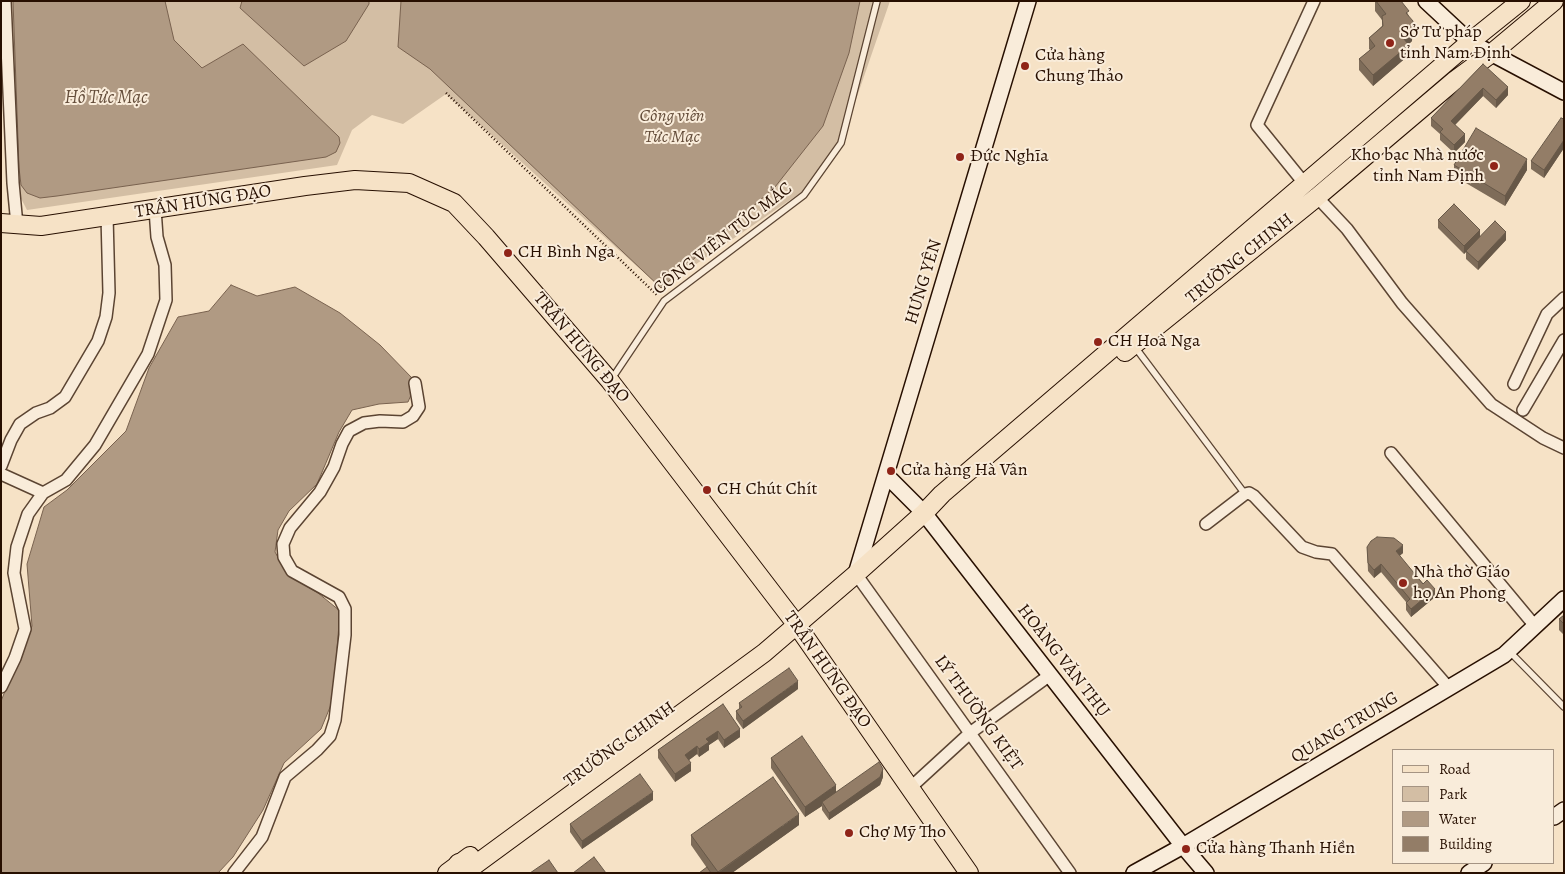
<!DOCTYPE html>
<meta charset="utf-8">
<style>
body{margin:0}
#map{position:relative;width:1565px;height:874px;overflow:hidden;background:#f6e2c6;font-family:Alegreya,serif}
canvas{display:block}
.frame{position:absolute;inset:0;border:2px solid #270f00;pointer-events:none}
.legend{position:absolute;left:1392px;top:749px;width:162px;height:115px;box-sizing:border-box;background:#f9ecda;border:1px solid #a59483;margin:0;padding:6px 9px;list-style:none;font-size:15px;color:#270f00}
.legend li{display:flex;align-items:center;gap:10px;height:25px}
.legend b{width:25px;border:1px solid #a59483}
</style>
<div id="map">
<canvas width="1565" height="874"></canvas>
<div class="frame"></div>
<ul class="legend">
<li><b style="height:6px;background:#f6e2c6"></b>Road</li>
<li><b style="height:14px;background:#d3bea4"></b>Park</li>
<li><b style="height:14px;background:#b09a83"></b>Water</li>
<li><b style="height:14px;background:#937d67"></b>Building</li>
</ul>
</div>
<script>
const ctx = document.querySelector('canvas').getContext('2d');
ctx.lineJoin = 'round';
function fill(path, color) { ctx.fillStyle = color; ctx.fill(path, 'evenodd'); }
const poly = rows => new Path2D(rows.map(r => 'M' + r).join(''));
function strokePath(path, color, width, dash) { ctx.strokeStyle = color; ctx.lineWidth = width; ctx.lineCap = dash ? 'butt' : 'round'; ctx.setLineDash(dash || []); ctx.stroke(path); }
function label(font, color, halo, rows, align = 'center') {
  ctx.font = font + ' Alegreya,serif'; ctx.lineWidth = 4; ctx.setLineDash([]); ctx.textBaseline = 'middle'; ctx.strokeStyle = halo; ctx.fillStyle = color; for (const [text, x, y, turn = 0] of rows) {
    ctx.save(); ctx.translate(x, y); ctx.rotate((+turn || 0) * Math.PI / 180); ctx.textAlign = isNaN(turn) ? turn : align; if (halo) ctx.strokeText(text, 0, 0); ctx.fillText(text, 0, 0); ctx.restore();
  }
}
const green = poly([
 [7,1,890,1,841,143,809,187,661,288,446,94,403,124,372,115,352,130,337,165,27,210,13,183]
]);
const water = poly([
 [13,1,165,1,174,40,202,68,243,44,339,137,340,143,336,152,326,157,57,196,40,198,27,193,21,185,19,168,13,1],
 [242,1,369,1,369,4,346,41,304,66,240,8,242,1],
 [401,1,860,1,849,53,823,126,775,187,661,288,430,69,398,47,401,1],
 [231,285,257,296,295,287,340,313,380,345,412,378,411,395,408,402,379,404,352,410,339,432,317,484,289,511,278,530,275,552,288,575,318,593,340,611,333,700,321,729,284,763,263,810,233,857,218,873,1,873,1,701,32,626,27,564,44,507,67,490,126,431,149,368,178,317,209,311,231,285]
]);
const path = poly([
 [446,93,658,296]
]);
const lane = poly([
 [1135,347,1245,494],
 [611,380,664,301,804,195,841,143,877,1],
 [1509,651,1564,707]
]);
const street = poly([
 [5,1,13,183,17,225],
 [1304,183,1257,125,1314,1],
 [1317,197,1347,229,1402,303,1491,404,1543,438,1564,448],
 [1514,384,1547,314,1564,298],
 [1523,410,1564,340],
 [1391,453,1535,626],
 [1,466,11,440,20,424,36,413,50,408,65,397,98,341,106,317,109,293,107,216],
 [1,474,43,493],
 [1206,524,1245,494,1249,493,1254,496,1302,547,1316,552,1332,554,1449,688],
 [856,574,1070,873],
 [1,687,15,658,25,629,14,573,17,547,28,514,43,493,66,480,95,445,148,354,166,300,165,265,157,237,155,209],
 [910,788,970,733,1050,675],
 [234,873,262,837,285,777,317,750,330,736,335,720,345,635,345,609,339,597,292,571,284,557,283,544,290,528,320,492,334,467,342,444,349,431,364,423,380,421,403,422,413,416,419,407,415,383]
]);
const secondary = poly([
 [1426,1,1470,42,1564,92],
 [886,475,924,513,1183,846,1206,873],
 [856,574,1028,1],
 [1554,817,1564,810],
 [1134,873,1183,846,1504,655,1564,599],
 [1469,873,1484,863]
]);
const primary = poly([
 [1,223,41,226,305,186,355,180,409,183,454,203,486,237,610,381,796,624,969,873],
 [1125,352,1317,197,1454,81,1492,53,1554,1],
 [447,873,470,856],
 [464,873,764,653,856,574,924,513,942,494,1470,42,1521,1]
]);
const highway = poly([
 [459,864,465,872]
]);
const wall = poly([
 [1375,1,1401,1,1409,16,1412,41,1409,44,1409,55,1373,86,1359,70,1359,59,1370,50,1369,49,1369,38,1382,26,1382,20,1375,11],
 [1483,64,1508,95,1496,108,1483,96,1455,125,1465,142,1454,153,1440,140,1440,134,1431,126,1431,118],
 [1564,119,1564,148,1544,178,1531,169,1531,161],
 [1454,165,1527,170,1505,206,1454,176],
 [1438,220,1480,236,1506,240,1478,270,1466,259,1466,252,1464,254,1438,228],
 [1367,547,1403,553,1399,556,1435,597,1411,617,1406,610,1406,602,1381,572,1374,578,1368,571],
 [1564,615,1564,635,1559,630,1559,619],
 [798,689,743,729,736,719,736,711,739,709,739,703],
 [723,704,740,737,724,748,718,739,709,745,709,750,699,757,697,754,689,760,691,771,675,782,658,758,658,750],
 [771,758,836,792,883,777,880,785,829,820,822,810,822,806,805,817,771,768],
 [653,800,582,849,570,832,570,824],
 [799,825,732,873,699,873,707,868,691,845,691,835]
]);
const shadedWall = poly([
 [1413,21,1412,41,1403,49,1403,38],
 [1409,45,1409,55,1373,86,1373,75],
 [1508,87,1508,95,1496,108,1496,100],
 [1483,88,1483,96,1451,129,1451,121],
 [1465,134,1465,142,1454,153,1454,145],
 [1564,140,1564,148,1544,178,1544,170],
 [1527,159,1527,170,1505,206,1505,196],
 [1480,230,1480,238,1464,254,1464,246],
 [1506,232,1506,240,1478,270,1478,262],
 [1403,545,1403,553,1396,559,1396,551],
 [1381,564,1381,572,1374,578,1374,570],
 [1435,589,1435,597,1411,617,1411,609],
 [798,681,798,689,743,729,743,721],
 [740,729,740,737,724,748,724,740],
 [718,731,718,739,709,745,709,750,699,757,699,749,706,739],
 [697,746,697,754,685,763,685,755],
 [691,763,691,771,675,782,675,774],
 [883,769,883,777,880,785,829,820,829,813],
 [836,785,836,796,822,802,822,806,805,817,805,807],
 [653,792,653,800,582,849,582,841],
 [799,814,799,825,732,873,718,873]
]);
const building = poly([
 [1376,1,1401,1,1409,11,1406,13,1413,21,1412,31,1403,38,1409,45,1373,75,1359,59,1375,46,1369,38,1383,26,1382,16,1386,14,1376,1],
 [1483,64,1508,87,1496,100,1483,88,1451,121,1465,134,1454,145,1440,132,1443,129,1431,118,1483,64],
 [1561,118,1564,119,1564,140,1544,170,1531,161,1561,118],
 [1476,128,1527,159,1505,196,1454,165,1476,128],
 [1454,204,1480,230,1464,246,1438,220,1454,204],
 [1495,221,1506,232,1478,262,1466,251,1495,221],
 [1377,537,1394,538,1403,545,1396,551,1423,584,1427,580,1435,589,1411,609,1406,603,1410,599,1381,564,1374,570,1368,563,1367,547,1371,541,1377,537],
 [1564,615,1564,624,1559,619,1564,615],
 [789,668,798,681,743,721,736,711,742,707,739,703,789,668],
 [723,704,740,729,724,740,718,731,706,739,709,742,699,749,697,746,685,755,691,763,675,774,658,750,723,704],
 [802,736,836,785,805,807,771,758,802,736],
 [879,762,883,769,880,777,829,813,822,802,879,762],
 [640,774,653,792,582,841,570,824,640,774],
 [773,777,799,814,718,872,691,835,773,777],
 [594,857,606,873,573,873,594,857],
 [549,860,558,873,530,873,549,860],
 [707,867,711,873,699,873,707,867]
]);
const markers = [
 [1390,43,5,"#8f2418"],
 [1025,66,5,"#8f2418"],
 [960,157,5,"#8f2418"],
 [1494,166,5,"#8f2418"],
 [508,253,5,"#8f2418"],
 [1098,342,5,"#8f2418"],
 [891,471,5,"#8f2418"],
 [707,490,5,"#8f2418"],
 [1403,583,5,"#8f2418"],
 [849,833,5,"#8f2418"],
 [1186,849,5,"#8f2418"]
];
const poiNames = [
 ["Sở Tư pháp",1400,33],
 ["tỉnh Nam Định",1400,54],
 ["Cửa hàng",1035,56],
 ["Chung Thảo",1035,77],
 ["Kho bạc Nhà nước",1484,156,"right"],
 ["tỉnh Nam Định",1484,177,"right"],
 ["Đức Nghĩa",970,157],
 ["CH Bình Nga",518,253],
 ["CH Hoà Nga",1108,342],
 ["Cửa hàng Hà Vân",901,471],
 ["CH Chút Chít",717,490],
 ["Nhà thờ Giáo",1413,573],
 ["họ An Phong",1413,594],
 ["Chợ Mỹ Tho",859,833],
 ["Cửa hàng Thanh Hiền",1196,849]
];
const parkNames = [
 ["Công viên",672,117],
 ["Tức Mạc",672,138]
];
const streetNames = [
 ["TRẦN HƯNG ĐẠO",203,202,-9],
 ["CÔNG VIÊN TỨC MẮC",723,239,-38],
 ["TRƯỜNG CHINH",1240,259,-39],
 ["HƯNG YÊN",924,282,-73],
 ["TRẦN HƯNG ĐẠO",581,348,50],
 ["HOÀNG VĂN THỤ",1063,661,52],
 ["TRẦN HƯNG ĐẠO",827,670,55],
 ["LÝ THƯỜNG KIỆT",978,713,54],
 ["QUANG TRUNG",1345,728,-31],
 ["TRƯỜNG CHINH",620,745,-36]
];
const waterNames = [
 ["Hồ Tức Mạc",106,98]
];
fill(green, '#d3bea4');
fill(water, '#b09a83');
strokePath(water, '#79624f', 1);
strokePath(lane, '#5b4432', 8);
strokePath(street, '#5b4432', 14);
strokePath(secondary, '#270f00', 18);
strokePath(primary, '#270f00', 20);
strokePath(highway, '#270f00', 22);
strokePath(path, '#270f00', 2.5, [1, 2.5]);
strokePath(lane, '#f9ecda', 5.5);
strokePath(street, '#f9ecda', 11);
strokePath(secondary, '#f9ecda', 15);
strokePath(primary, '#f6e2c6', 18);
strokePath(highway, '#f6e2c6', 20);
fill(wall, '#7e6c59');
fill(shadedWall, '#675848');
fill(building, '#937d67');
strokePath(building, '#675848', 1);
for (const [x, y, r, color] of markers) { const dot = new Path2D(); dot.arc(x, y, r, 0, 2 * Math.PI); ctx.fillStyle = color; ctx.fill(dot); strokePath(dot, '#f9ecda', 2); }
label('18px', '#270f00', '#f9ecda', poiNames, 'left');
label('italic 18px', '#634c39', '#f9ecda', parkNames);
label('18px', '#270f00', '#f9ecda', streetNames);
label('italic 19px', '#654e3b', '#f9ecda', waterNames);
</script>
